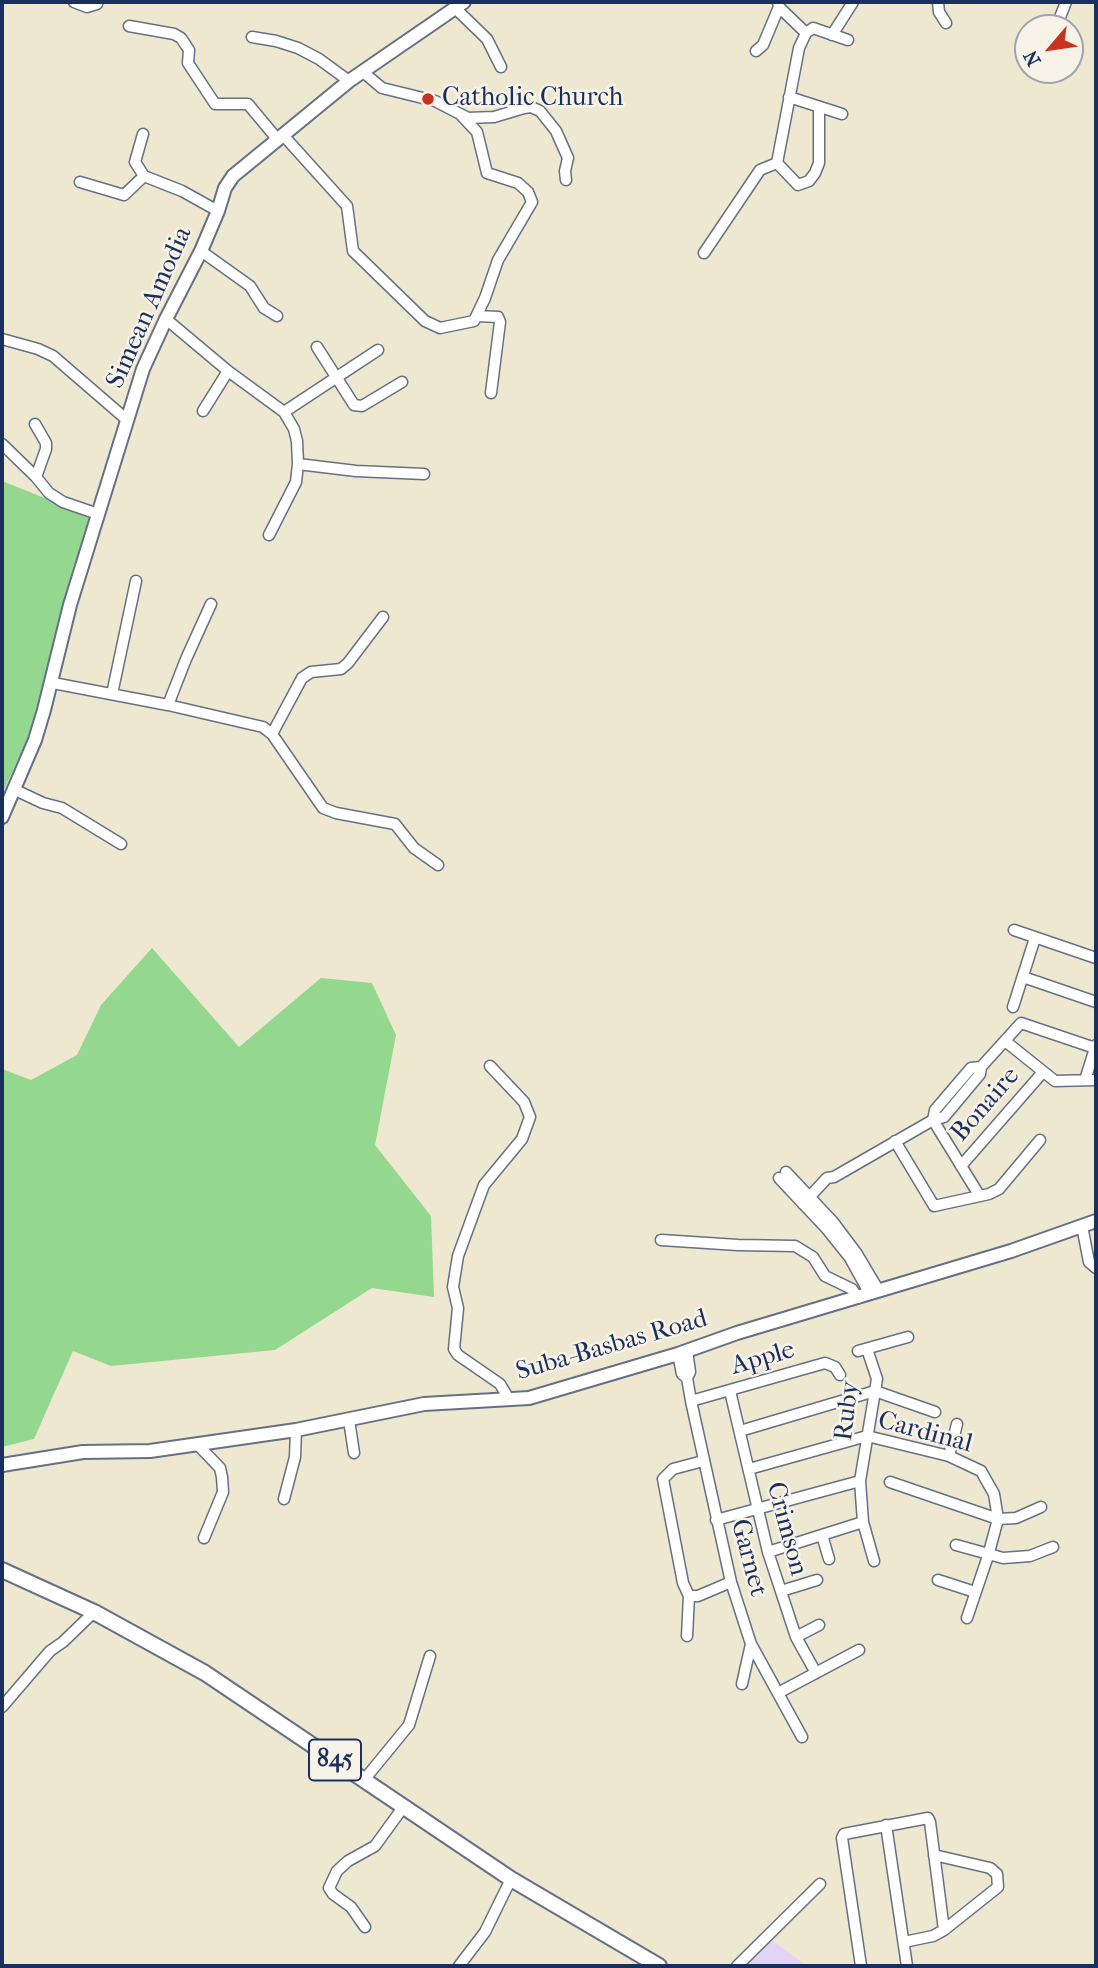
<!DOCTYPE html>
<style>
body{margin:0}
#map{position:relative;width:1098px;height:1968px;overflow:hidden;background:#efe8d0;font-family:"IM FELL French Canon",serif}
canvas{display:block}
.frame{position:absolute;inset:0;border:4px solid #1b2f5e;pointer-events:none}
.north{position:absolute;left:1014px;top:14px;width:70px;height:70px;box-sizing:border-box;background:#f7f3e8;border:2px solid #9fa5b1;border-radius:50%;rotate:241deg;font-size:19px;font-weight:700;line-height:28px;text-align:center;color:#1b2f5e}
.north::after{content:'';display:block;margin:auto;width:24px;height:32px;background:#c8321e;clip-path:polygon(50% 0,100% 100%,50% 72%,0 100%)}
</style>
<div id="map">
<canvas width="1098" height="1968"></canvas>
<div class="frame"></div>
<div class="north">N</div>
</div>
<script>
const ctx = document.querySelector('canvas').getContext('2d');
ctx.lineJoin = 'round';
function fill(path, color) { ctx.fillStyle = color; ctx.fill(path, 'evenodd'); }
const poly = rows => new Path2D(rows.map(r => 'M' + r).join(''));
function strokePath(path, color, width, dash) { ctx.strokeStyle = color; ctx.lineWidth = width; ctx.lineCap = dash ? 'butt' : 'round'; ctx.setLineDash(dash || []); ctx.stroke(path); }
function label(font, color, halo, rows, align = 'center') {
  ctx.font = font + ' "IM FELL French Canon",serif'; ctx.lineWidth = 5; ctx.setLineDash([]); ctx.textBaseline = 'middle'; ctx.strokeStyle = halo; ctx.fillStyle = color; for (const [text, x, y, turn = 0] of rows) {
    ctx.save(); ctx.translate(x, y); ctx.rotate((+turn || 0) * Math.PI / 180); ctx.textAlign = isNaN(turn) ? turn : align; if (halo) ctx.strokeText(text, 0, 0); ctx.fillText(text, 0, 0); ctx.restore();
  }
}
const built = poly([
 [770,1939,807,1966,739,1966]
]);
const green = poly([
 [2,481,90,516,36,720,2,794],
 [152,948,239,1047,321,978,372,983,396,1035,375,1145,431,1216,434,1297,372,1288,275,1350,111,1366,73,1351,34,1439,2,1447,2,1069,31,1080,77,1055,101,1005]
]);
const street = poly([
 [74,2,87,7,97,4],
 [778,2,779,7,806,33],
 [938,2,939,12,946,23],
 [455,8,487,39,501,67],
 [1057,25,1066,2],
 [129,26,174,34,181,38,189,50,188,63,215,104,248,104,278,140],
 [832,35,853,2],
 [252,37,276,41,298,48,319,59,349,81],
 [756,51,763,45,779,7],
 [363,72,382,88,435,101,468,118,494,117,524,108,531,107,540,111,556,131,568,158,565,171,566,180],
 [789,97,842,114],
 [143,134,135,162,144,176,182,191,218,211],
 [283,135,347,206,353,251,425,321,440,328,474,321,485,298,498,260,532,202,528,192,518,183,487,173,477,132,461,115],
 [777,163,799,48,806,33,813,28,848,40],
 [777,163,798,185,809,181,815,173,819,163,819,107],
 [80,182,124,195,144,176],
 [201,251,250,286,264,308,277,316],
 [704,253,760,170,777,163],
 [477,316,498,317,500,322,491,393],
 [166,319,228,371,284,412,294,429,297,441,298,464,296,482,269,535],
 [2,339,38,349,53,356,126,419],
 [317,347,354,405,362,406,402,382],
 [203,411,228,371],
 [284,412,378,350],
 [35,424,46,443,46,449,36,477],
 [2,444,36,477,49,493,63,502,98,514],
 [298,464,356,471,424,474],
 [53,683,168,705,263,727,272,734,323,808,336,813,395,824,414,848,438,865],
 [112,694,136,581],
 [168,705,186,659,211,604],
 [272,734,302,678,311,672,341,669,348,663,383,617],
 [13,789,43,803,62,808,121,844],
 [1014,930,1096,958],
 [1023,977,1096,1002],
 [1013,1007,1035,938],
 [1005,1041,1055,1081,1096,1080],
 [490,1066,524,1102,530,1117,522,1139,484,1185,458,1256,453,1287,458,1308,454,1349,458,1355,500,1384,509,1399],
 [1085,1080,1096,1045],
 [933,1120,979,1195],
 [933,1120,935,1110,971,1068,981,1067],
 [895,1141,934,1206,989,1194,999,1189,1040,1140],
 [961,1166,1043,1072],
 [786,1172,833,1222,857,1254,879,1291],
 [779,1178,826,1228,850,1258,870,1294],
 [803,1204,827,1178,834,1177,933,1120,944,1117,980,1074,981,1067,1021,1023,1095,1048],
 [1082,1226,1089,1262,1096,1268],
 [661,1240,738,1245,795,1246,813,1257,825,1276,852,1289,858,1298],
 [867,1349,877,1379,860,1481,863,1522,874,1561],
 [687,1351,690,1372,687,1378,691,1401,731,1582,751,1644,802,1737],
 [858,1351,908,1337],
 [678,1354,682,1374,687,1378],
 [730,1391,768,1552,796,1637,816,1673],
 [691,1401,825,1363,835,1367,840,1375],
 [349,1420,354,1453],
 [740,1431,875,1391,935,1412],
 [197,1444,220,1468,222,1477,223,1492,204,1538],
 [949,1456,957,1424],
 [749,1469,867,1436,949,1456,981,1471,994,1494,998,1519,988,1556,967,1618],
 [890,1482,998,1519,1016,1518,1041,1507],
 [284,1499,295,1457,296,1430],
 [716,1520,860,1481],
 [822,1535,829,1559],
 [956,1545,1003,1558,1030,1556,1053,1547],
 [768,1552,863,1522],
 [938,1580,975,1592],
 [781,1591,817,1580],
 [689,1596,698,1596,731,1582],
 [687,1636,689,1596,683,1583,663,1479,673,1469,703,1461],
 [796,1637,819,1625],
 [742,1684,751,1644],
 [778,1693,859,1650],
 [2,1707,50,1651,63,1642,94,1612],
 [364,1780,409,1725,430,1656],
 [886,1825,907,1966],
 [365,1927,351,1907,333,1894,329,1888,337,1871,348,1861,375,1846,404,1806],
 [904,1942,933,1936,944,1930,998,1887,997,1874,990,1868,934,1855],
 [459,1966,485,1932,511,1879],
 [737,1966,820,1884],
 [861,1966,842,1838,844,1834,928,1818,930,1822,944,1930]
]);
const secondary = poly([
 [2,817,35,740,44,710,70,605,143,369,166,319,201,251,218,211,225,188,233,176,349,81,464,2],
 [2,1465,83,1452,150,1451,296,1430,424,1404,529,1398,678,1354,737,1333,1011,1251,1096,1221]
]);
const primary = poly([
 [2,1570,94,1612,205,1673,511,1879,659,1966]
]);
const markers = [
 [428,99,7,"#c8321e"]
];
const shields = [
 [335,1760,52]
];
const shieldNames = [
 ["845",335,1760]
];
const poiNames = [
 ["Catholic Church",442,99]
];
const streetNames = [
 ["Simean Amodia",150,308,-66],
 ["Bonaire",986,1105,-49],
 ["Suba-Basbas Road",612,1346,-16],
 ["Apple",763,1359,-16],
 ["Ruby",848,1411,-83],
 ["Cardinal",925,1433,15],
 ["Crimson",786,1529,75],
 ["Garnet",748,1558,75]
];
fill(built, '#e1d4f4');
fill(green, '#94d78f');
strokePath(street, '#657086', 13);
strokePath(secondary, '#657086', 16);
strokePath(primary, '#657086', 18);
strokePath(street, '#fff', 10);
strokePath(secondary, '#fff', 12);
strokePath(primary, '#fff', 14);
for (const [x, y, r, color] of markers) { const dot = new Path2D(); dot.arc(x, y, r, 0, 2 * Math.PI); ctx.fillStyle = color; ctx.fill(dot); strokePath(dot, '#f7f3e8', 2.5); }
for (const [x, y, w] of shields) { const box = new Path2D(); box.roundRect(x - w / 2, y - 20.5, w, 41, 5); ctx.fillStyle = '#f7f3e8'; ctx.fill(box); strokePath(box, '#1b2f5e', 2); }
label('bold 24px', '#1b2f5e', null, shieldNames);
label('26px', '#1b2f5e', '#f7f3e8', poiNames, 'left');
label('26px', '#1b2f5e', '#f7f3e8', streetNames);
</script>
